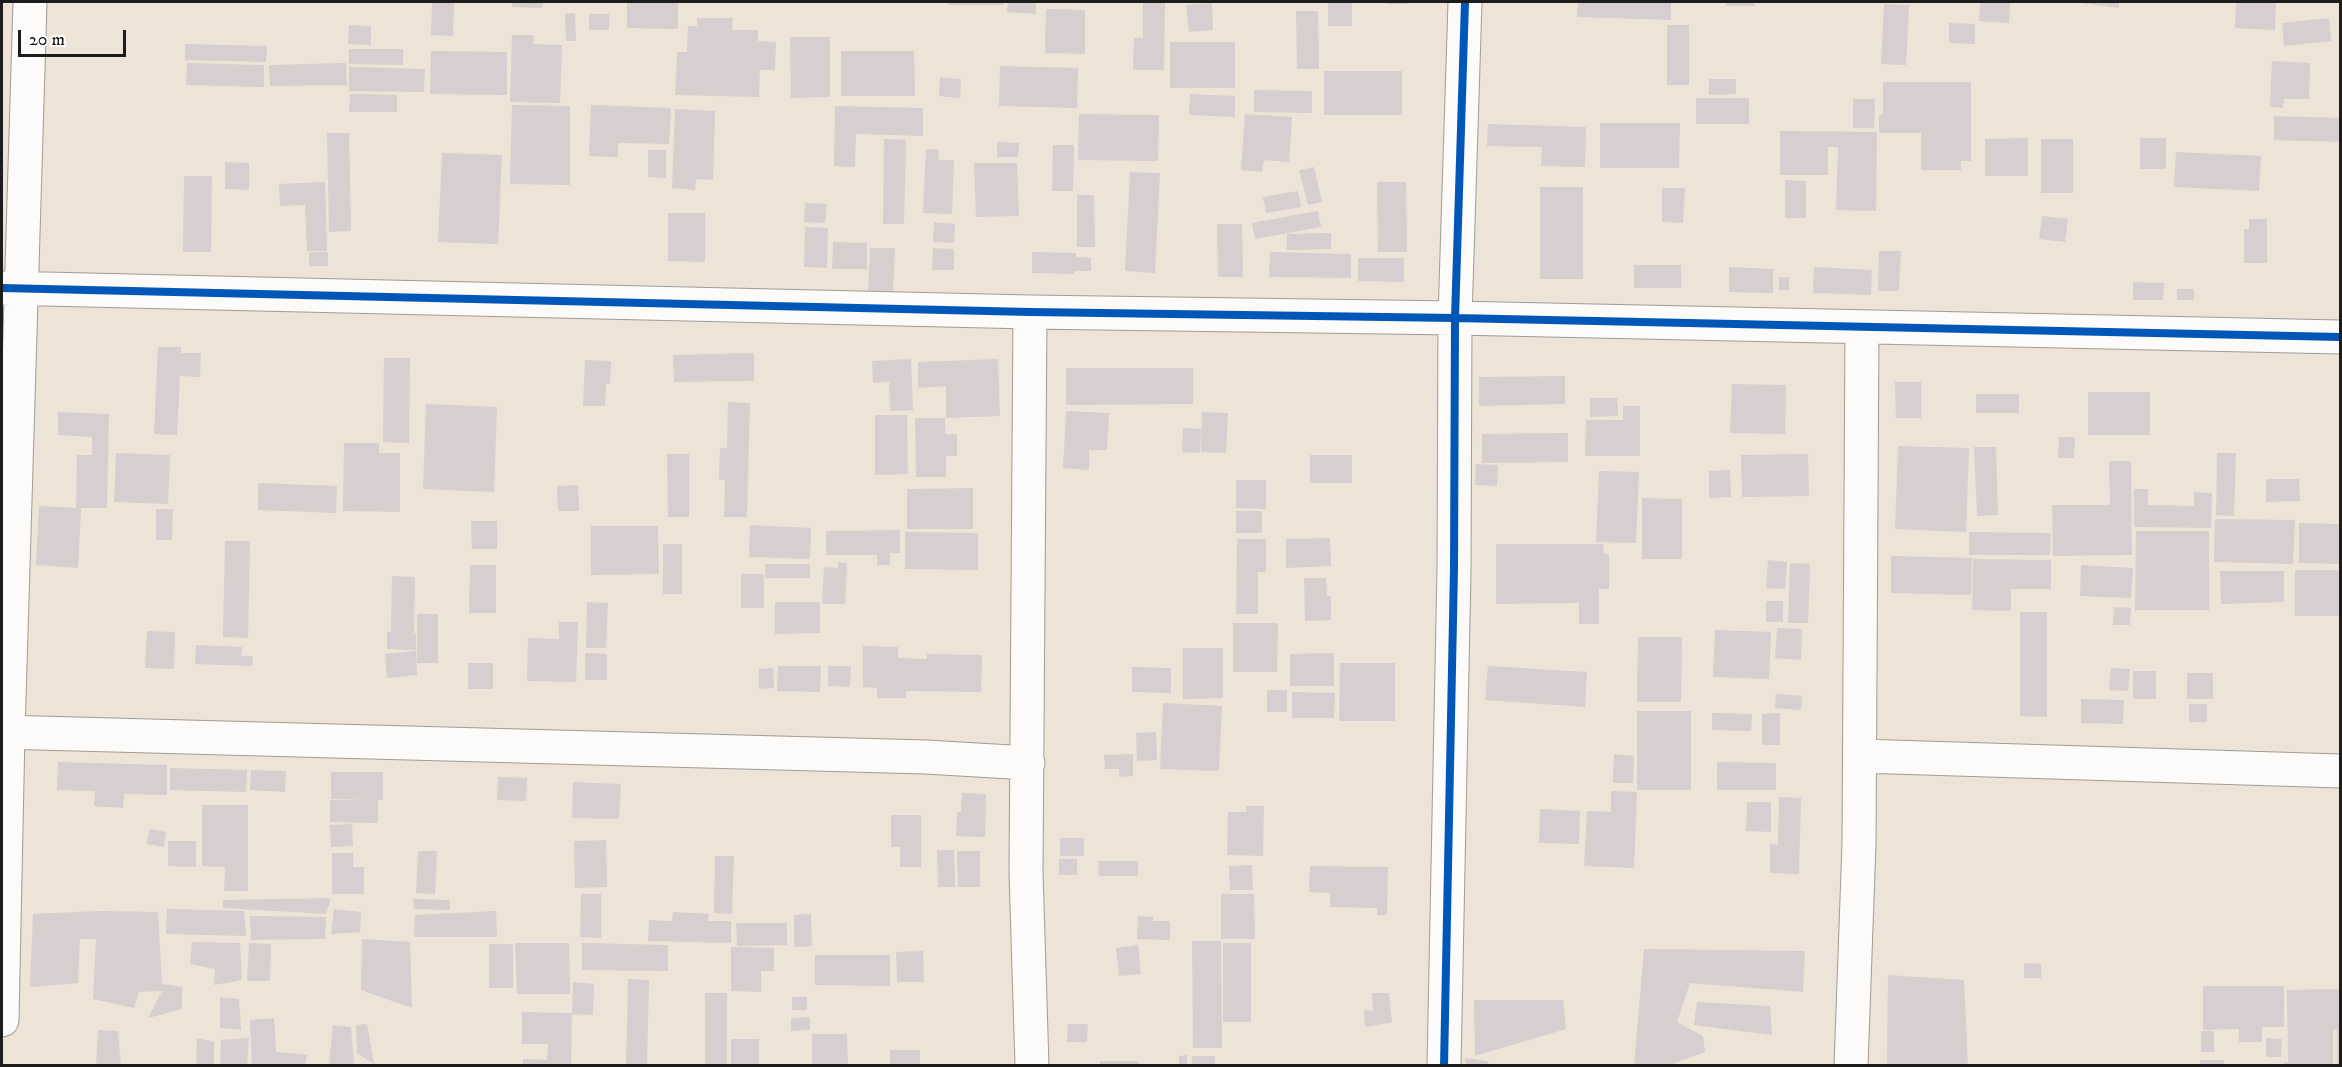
<!DOCTYPE html>
<style>
body{margin:0}
#map{position:relative;width:2342px;height:1067px;overflow:hidden;background:#ede3d6;font-family:"IM FELL DW Pica",serif}
canvas{display:block}
.frame{position:absolute;inset:0;border:3px solid #1c1c1c;pointer-events:none}
.scale{position:absolute;left:18px;top:30px;width:108px;height:27px;box-sizing:border-box;border:3px solid #1c1c1c;border-top:0;padding-left:8px;font-size:18px;line-height:21px;white-space:nowrap;color:#1c1c1c;-webkit-text-stroke:4px #fff;paint-order:stroke}
</style>
<div id="map">
<canvas width="2342" height="1067"></canvas>
<div class="frame"></div>
<div class="scale">20 m</div>
</div>
<script>
const ctx = document.querySelector('canvas').getContext('2d');
ctx.lineJoin = 'round';
function fill(path, color) { ctx.fillStyle = color; ctx.fill(path, 'evenodd'); }
const poly = rows => new Path2D(rows.map(r => 'M' + r).join(''));
function strokePath(path, color, width, dash) { ctx.strokeStyle = color; ctx.lineWidth = width; ctx.lineCap = dash ? 'butt' : 'round'; ctx.setLineDash(dash || []); ctx.stroke(path); }
const building = poly([
 [432,2,454,2,453,36,431,35],
 [512,2,543,2,542,8,512,7],
 [627,2,678,2,678,29,627,28],
 [948,2,1004,2,1004,5,948,5],
 [1008,2,1036,2,1036,14,1007,12],
 [1143,2,1165,2,1164,70,1133,70,1134,38,1143,38],
 [1387,2,1409,2,1409,4,1387,4],
 [1578,2,1671,2,1671,20,1577,17],
 [1726,2,1754,2,1755,6,1726,6],
 [1980,2,2010,2,2009,23,1979,21],
 [2081,2,2119,2,2119,8,2081,3],
 [2236,2,2276,2,2275,30,2235,28],
 [1212,3,1213,30,1189,32,1186,5],
 [1328,3,1352,3,1352,26,1328,26],
 [1884,4,1909,5,1906,65,1881,64],
 [1046,9,1085,10,1085,54,1045,53],
 [1296,11,1318,11,1319,69,1297,69],
 [575,13,576,41,566,41,565,14],
 [589,14,609,14,609,30,589,30],
 [697,18,733,18,732,30,758,30,758,41,776,42,775,70,760,70,759,97,675,95,677,52,687,52,688,26,697,26],
 [2329,18,2331,41,2284,46,2282,23],
 [1949,23,1975,24,1975,44,1949,43],
 [349,25,371,26,371,45,348,44],
 [1667,25,1689,25,1689,85,1667,85],
 [512,35,534,35,533,44,562,45,560,103,510,102],
 [790,37,830,37,830,97,791,98],
 [1170,42,1235,42,1235,88,1170,88],
 [185,44,267,46,266,62,185,60],
 [349,49,403,49,403,65,349,64],
 [431,51,507,52,507,95,430,94],
 [841,51,914,51,915,96,841,96],
 [2272,61,2310,63,2309,99,2284,99,2283,108,2270,107],
 [187,63,264,65,264,87,186,85],
 [346,63,347,85,270,86,269,65],
 [1000,66,1078,68,1077,108,999,106],
 [349,67,425,69,424,92,349,91],
 [1324,71,1402,71,1402,115,1324,115],
 [940,77,961,79,960,98,939,96],
 [1709,79,1736,79,1736,94,1709,95],
 [1883,82,1971,82,1971,161,1961,161,1961,170,1921,170,1921,133,1879,133,1879,115,1883,115],
 [1254,90,1312,91,1312,113,1254,112],
 [350,94,397,95,397,112,349,112],
 [1190,94,1235,96,1235,117,1189,115],
 [1696,98,1749,98,1749,124,1696,124],
 [1853,99,1875,99,1874,128,1853,128],
 [512,105,570,106,570,185,510,184],
 [591,105,671,108,669,144,618,143,618,157,589,156],
 [835,106,923,108,923,136,856,134,855,167,834,166],
 [675,109,715,111,713,180,696,179,695,190,672,188],
 [1079,114,1159,115,1158,161,1078,160],
 [1245,114,1292,117,1289,162,1264,160,1262,172,1241,170],
 [2274,116,2340,118,2340,142,2274,140],
 [1600,123,1680,123,1679,168,1600,168],
 [1488,124,1586,127,1585,167,1541,166,1542,147,1487,146],
 [1780,131,1877,132,1876,211,1836,210,1838,147,1828,147,1828,175,1780,175],
 [327,133,349,133,351,231,329,232],
 [2028,138,2028,176,1985,176,1985,139],
 [2140,138,2166,138,2166,169,2140,169],
 [884,139,906,140,904,224,883,224],
 [2041,139,2073,139,2073,193,2041,193],
 [997,142,1019,143,1018,157,997,157],
 [1053,145,1074,145,1073,191,1052,191],
 [926,149,939,150,938,160,954,160,952,214,923,213],
 [648,150,666,150,666,178,648,177],
 [2176,152,2261,156,2259,191,2174,187],
 [442,153,502,155,498,244,438,242],
 [225,162,249,163,249,190,225,189],
 [974,163,1017,163,1019,216,976,217],
 [1314,167,1322,202,1308,205,1299,170],
 [1130,172,1160,173,1155,273,1125,271],
 [184,176,212,176,211,252,183,252],
 [1785,180,1806,181,1806,218,1785,218],
 [325,182,327,251,307,251,305,205,280,206,279,184],
 [1377,182,1406,182,1407,252,1378,252],
 [1540,187,1583,187,1583,279,1540,279],
 [1662,188,1685,188,1683,223,1662,222],
 [1298,191,1301,207,1266,213,1263,197],
 [1077,195,1094,195,1095,247,1077,247],
 [805,203,827,204,825,223,804,222],
 [1318,211,1321,227,1255,239,1252,223],
 [668,213,705,213,705,262,668,261],
 [2042,216,2068,219,2065,242,2039,239],
 [2249,219,2267,219,2267,263,2244,263,2244,229,2249,229],
 [934,222,955,224,954,243,933,242],
 [1217,224,1242,224,1243,277,1218,277],
 [805,227,828,228,827,268,804,267],
 [1331,233,1331,249,1287,250,1287,234],
 [833,242,867,243,867,269,832,269],
 [870,248,895,248,893,292,868,291],
 [933,248,954,249,954,270,932,270],
 [1879,251,1901,251,1899,291,1878,291],
 [309,252,328,252,328,266,309,266],
 [1032,252,1076,253,1076,257,1091,258,1091,271,1074,271,1074,274,1032,273],
 [1270,252,1351,254,1351,278,1269,277],
 [1358,258,1404,258,1404,282,1358,281],
 [1634,265,1681,265,1681,288,1634,288],
 [1729,267,1773,269,1773,293,1729,292],
 [1814,267,1872,270,1871,295,1813,293],
 [1779,277,1789,277,1789,290,1779,290],
 [2133,282,2164,283,2163,300,2133,300],
 [2177,289,2194,289,2194,300,2177,300],
 [158,347,181,347,181,353,201,353,200,377,180,376,177,435,154,434],
 [754,353,754,381,674,382,673,355],
 [384,358,410,358,409,443,383,442],
 [911,359,913,410,890,411,889,382,873,383,872,361],
 [998,359,1000,416,946,418,946,386,918,388,918,362],
 [585,360,611,361,610,384,606,384,605,406,583,406],
 [1066,368,1193,368,1193,404,1066,405],
 [1565,376,1565,404,1479,406,1479,377],
 [1895,382,1921,382,1921,418,1896,418],
 [1732,384,1786,385,1785,434,1730,433],
 [2088,392,2150,392,2150,435,2088,435],
 [1976,394,2019,394,2019,413,1976,413],
 [1590,398,1617,398,1618,416,1590,417],
 [728,402,750,403,747,517,724,517,725,480,719,480,720,448,727,448],
 [426,404,497,407,494,492,423,489],
 [1623,406,1640,406,1640,456,1585,456,1586,420,1623,420],
 [1066,411,1109,413,1107,450,1089,450,1089,470,1063,468],
 [58,412,109,414,107,508,81,508,78,568,36,565,39,506,76,508,77,455,92,455,92,437,58,435],
 [1202,412,1228,413,1226,453,1201,452],
 [875,415,907,415,908,474,875,475],
 [915,418,945,418,945,434,957,434,957,456,946,456,946,477,916,477],
 [1183,428,1201,429,1200,453,1182,452],
 [1568,433,1568,462,1482,463,1482,434],
 [2059,437,2075,437,2074,458,2058,458],
 [344,443,379,443,379,453,400,453,400,512,343,511],
 [1898,446,1969,448,1966,532,1895,529],
 [1974,447,1996,447,1998,515,1977,516],
 [116,453,170,455,168,504,114,502],
 [2217,453,2236,453,2234,516,2216,515],
 [667,454,689,454,689,517,668,517],
 [1808,454,1809,496,1742,497,1741,455],
 [1310,455,1352,455,1352,483,1310,483],
 [2109,461,2131,461,2132,555,2053,556,2052,505,2110,505],
 [1476,464,1498,465,1497,486,1475,485],
 [1730,470,1731,497,1709,498,1709,471],
 [1599,471,1639,472,1636,543,1596,542],
 [2266,479,2299,479,2300,501,2266,502],
 [1236,480,1266,480,1266,509,1236,508],
 [258,483,337,486,336,513,258,510],
 [578,485,579,511,558,511,557,486],
 [973,488,973,529,907,529,907,489],
 [2134,489,2148,489,2148,505,2194,506,2194,492,2212,493,2211,528,2134,527],
 [1642,498,1682,499,1682,559,1642,559],
 [156,509,173,509,172,540,156,540],
 [1236,511,1262,511,1262,533,1236,533],
 [2215,519,2295,520,2293,564,2214,562],
 [471,521,497,521,497,549,472,549],
 [2299,523,2340,524,2340,564,2299,563],
 [750,525,811,528,810,559,749,557],
 [591,526,658,526,659,574,591,575],
 [900,530,900,553,890,553,890,565,877,565,877,555,826,555,826,531],
 [2136,531,2209,531,2209,610,2135,610],
 [905,532,978,533,978,570,905,569],
 [1969,532,2051,533,2050,555,1969,555],
 [1330,538,1331,566,1286,568,1286,539],
 [1237,539,1266,539,1266,572,1258,572,1258,614,1236,614],
 [225,541,250,541,248,638,223,637],
 [663,544,682,544,682,594,663,594],
 [1496,544,1603,544,1604,554,1609,554,1609,589,1599,589,1599,624,1579,624,1579,603,1496,604],
 [1891,556,1972,558,1971,595,1891,593],
 [1973,559,2051,560,2051,589,2011,589,2011,611,1972,610],
 [1768,560,1787,562,1785,589,1766,588],
 [838,562,847,563,845,604,822,604,824,567,838,568],
 [1790,563,1810,564,1808,623,1788,623],
 [765,564,810,564,810,578,765,578],
 [470,565,496,565,496,613,469,613],
 [2081,565,2133,568,2131,598,2080,596],
 [2295,570,2340,570,2340,616,2295,616],
 [2220,571,2284,571,2284,602,2221,604],
 [741,574,764,574,764,608,741,608],
 [392,576,415,577,414,633,416,633,416,650,387,649,387,632,391,632],
 [1304,578,1326,578,1327,596,1331,596,1331,620,1305,621],
 [1766,601,1783,601,1783,622,1766,622],
 [587,602,608,603,606,648,586,648],
 [775,602,820,602,820,633,775,634],
 [2114,607,2131,608,2130,625,2113,625],
 [2020,612,2047,612,2047,717,2020,716],
 [417,614,438,614,438,663,417,663],
 [559,622,578,622,576,682,527,681,528,638,559,639],
 [1233,623,1278,623,1277,672,1233,672],
 [1777,628,1802,629,1801,660,1775,658],
 [1715,630,1771,632,1769,679,1713,677],
 [147,631,175,632,174,669,145,668],
 [1638,637,1682,637,1681,702,1637,702],
 [196,645,242,647,241,656,253,656,252,666,195,664],
 [863,646,898,647,898,658,927,659,927,654,982,655,981,692,906,691,906,698,877,698,877,688,863,687],
 [1183,648,1223,648,1223,698,1183,699],
 [416,651,417,675,387,678,385,654],
 [585,653,607,654,607,680,585,680],
 [1334,653,1334,686,1290,686,1290,654],
 [468,663,493,663,493,689,468,689],
 [1340,663,1395,663,1395,721,1339,721],
 [778,666,821,666,820,692,777,691],
 [828,666,851,666,850,687,828,686],
 [1488,666,1587,672,1585,707,1485,700],
 [1132,667,1171,668,1171,693,1132,692],
 [773,668,774,688,759,689,759,669],
 [2111,668,2130,669,2128,691,2109,690],
 [2133,671,2156,671,2156,699,2133,699],
 [2187,673,2213,673,2213,699,2187,699],
 [1267,690,1287,690,1287,712,1267,712],
 [1292,692,1335,693,1334,718,1292,718],
 [1776,694,1802,696,1801,710,1775,708],
 [2081,699,2124,700,2123,724,2081,723],
 [1163,703,1222,706,1219,771,1160,769],
 [2189,704,2207,704,2207,722,2189,722],
 [1637,711,1691,711,1691,790,1637,790],
 [1712,713,1752,714,1751,731,1712,730],
 [1780,713,1780,745,1762,745,1762,714],
 [1156,732,1157,760,1137,761,1136,733],
 [1133,754,1133,776,1119,777,1119,769,1105,769,1104,755],
 [1614,754,1634,756,1633,783,1613,783],
 [58,762,167,765,167,795,124,794,123,808,94,806,95,791,57,790],
 [1717,762,1776,763,1776,790,1717,790],
 [170,768,247,770,246,792,170,790],
 [251,770,286,771,285,792,250,790],
 [331,772,383,772,383,800,378,800,378,823,330,822,330,800,364,800,331,799],
 [498,777,527,778,526,801,497,800],
 [573,782,621,784,619,819,572,818],
 [1611,791,1637,792,1634,868,1584,866,1587,811,1611,812],
 [962,793,986,794,985,837,956,836,957,812,961,812],
 [1779,797,1801,798,1799,874,1770,873,1770,844,1778,845],
 [1747,802,1771,802,1771,832,1746,831],
 [202,805,248,805,248,891,224,891,225,867,202,866],
 [1246,806,1264,806,1263,856,1227,855,1228,812,1246,812],
 [1540,809,1580,811,1579,844,1539,843],
 [891,815,921,815,921,867,900,867,900,847,891,847],
 [352,824,353,846,331,847,330,825],
 [149,829,166,832,164,847,147,844],
 [1060,838,1084,838,1084,856,1060,856],
 [606,840,607,887,575,888,574,841],
 [168,841,196,841,196,867,168,866],
 [937,850,954,850,955,887,938,887],
 [418,851,437,851,435,894,416,893],
 [957,851,980,851,980,887,958,887],
 [332,853,353,853,353,867,364,867,364,894,332,894],
 [715,856,734,856,732,914,714,913],
 [1059,859,1077,859,1077,875,1059,875],
 [1098,861,1138,861,1138,876,1099,876],
 [1252,865,1253,890,1230,890,1229,866],
 [1310,866,1388,867,1387,915,1377,915,1377,908,1330,907,1330,893,1309,892],
 [581,894,601,894,601,938,580,937],
 [1221,894,1254,894,1255,939,1221,939],
 [331,898,326,914,223,908,223,900],
 [413,899,450,900,450,910,414,909],
 [167,909,244,911,246,936,166,934],
 [334,909,361,912,360,932,331,934],
 [98,911,158,912,162,984,182,987,182,1009,148,1018,162,991,139,992,134,1008,93,999,96,939,80,939,78,983,30,987,33,914],
 [496,911,497,937,414,937,415,915],
 [673,912,709,914,708,921,731,921,731,943,648,941,649,920,672,921],
 [811,914,812,946,794,947,794,915],
 [250,916,326,917,325,939,251,940],
 [1138,916,1153,917,1153,921,1170,921,1170,940,1137,939],
 [736,923,787,923,787,945,737,946],
 [362,939,410,942,412,1008,361,990],
 [1192,941,1221,941,1222,1048,1193,1048],
 [192,942,240,943,242,980,214,985,215,969,190,964],
 [249,943,271,944,270,981,247,981],
 [515,943,569,943,570,994,517,994],
 [582,943,668,945,668,971,582,970],
 [1223,943,1251,943,1251,1022,1223,1022],
 [489,944,513,944,513,988,489,988],
 [1138,945,1141,974,1119,976,1116,948],
 [731,947,774,948,774,971,761,971,761,992,731,991],
 [1644,949,1805,951,1803,992,1690,983,1677,1022,1703,1036,1705,1052,1666,1066,1634,1066],
 [923,951,924,982,897,982,896,952],
 [815,955,890,955,890,986,815,985],
 [2024,963,2041,964,2041,978,2024,978],
 [1888,975,1964,980,1968,1066,1887,1066],
 [628,979,649,980,647,1066,626,1066],
 [573,982,594,984,593,1015,572,1014],
 [2203,986,2284,986,2284,1027,2262,1027,2262,1042,2239,1042,2239,1029,2203,1030],
 [2340,989,2340,1066,2337,1066,2337,1030,2333,1030,2333,1066,2284,1066,2284,1062,2288,1062,2287,990],
 [705,993,727,993,727,1066,705,1066],
 [1372,993,1389,993,1392,1022,1365,1027,1364,1010,1373,1011],
 [220,997,239,999,241,1030,220,1028],
 [792,997,807,997,807,1010,792,1010],
 [1474,1000,1563,1000,1566,1029,1475,1056],
 [1697,1002,1770,1006,1772,1035,1694,1025],
 [522,1012,572,1013,571,1066,523,1066,523,1059,547,1060,548,1044,522,1044],
 [810,1017,810,1030,791,1031,791,1018],
 [274,1018,276,1052,307,1055,305,1066,252,1066,250,1020],
 [367,1024,374,1064,357,1053,356,1025],
 [1068,1024,1088,1024,1087,1042,1067,1042],
 [333,1025,351,1027,354,1066,329,1066],
 [98,1030,118,1031,121,1066,96,1066],
 [2201,1031,2214,1031,2214,1052,2201,1052],
 [812,1034,847,1034,848,1066,812,1066],
 [197,1038,214,1042,214,1066,196,1066],
 [249,1038,247,1066,220,1066,221,1040],
 [2266,1038,2282,1039,2281,1057,2266,1057],
 [731,1039,759,1039,759,1066,731,1066],
 [890,1050,920,1050,920,1066,890,1066],
 [1187,1055,1187,1066,1179,1066,1179,1056],
 [1192,1056,1215,1056,1215,1066,1192,1066],
 [1465,1058,1488,1061,1489,1066,1466,1066],
 [2200,1060,2224,1060,2224,1066,2200,1066],
 [1100,1061,1139,1061,1139,1066,1100,1066]
]);
const minor = poly([
 [2,288,1030,312,1455,318,2340,337],
 [1030,312,1026,872,1032,1066],
 [2,732,926,757,1028,763],
 [1860,756,2340,771],
 [2,1020,8,732,30,2],
 [1444,1066,1454,569,1455,318,1465,2],
 [1851,1066,1859,844,1862,328]
]);
const cycleway = poly([
 [2,288,1030,312,1455,318,2340,337],
 [1444,1066,1454,569,1455,318,1465,2]
]);
fill(building, '#d7cecf');
strokePath(minor, '#a19c95', 35);
strokePath(minor, '#fcfbf9', 33);
strokePath(cycleway, '#0057b8', 8);
</script>
